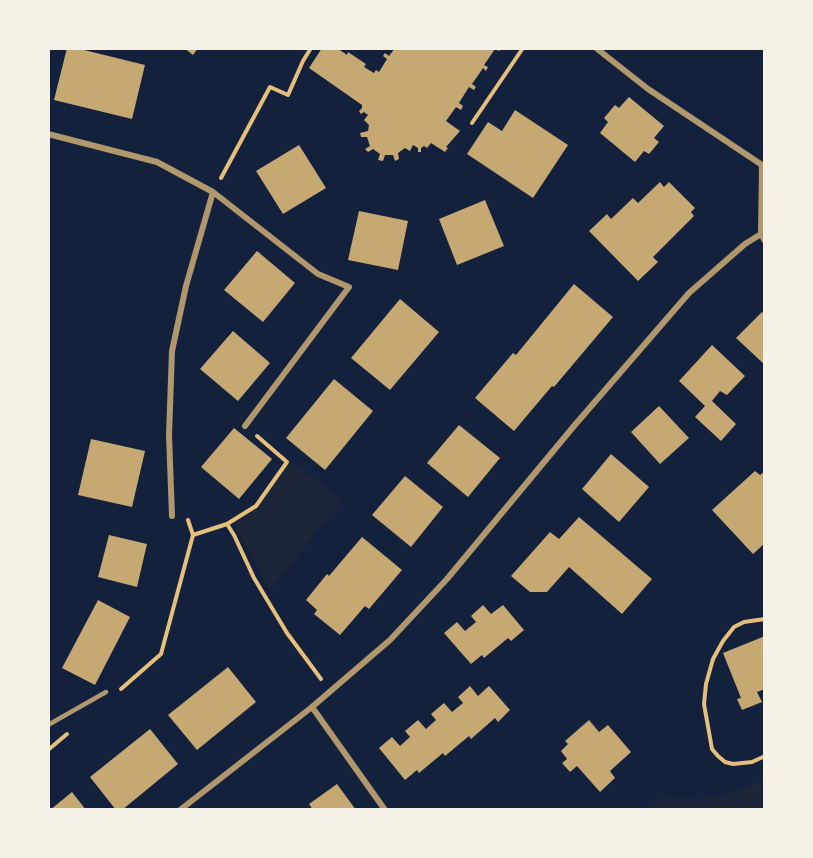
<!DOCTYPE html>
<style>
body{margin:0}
#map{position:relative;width:813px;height:858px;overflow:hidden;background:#14213d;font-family:"Source Serif 4",serif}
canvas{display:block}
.frame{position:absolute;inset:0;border:50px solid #f6f1e7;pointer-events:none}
</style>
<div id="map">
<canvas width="813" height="858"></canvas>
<div class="frame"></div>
</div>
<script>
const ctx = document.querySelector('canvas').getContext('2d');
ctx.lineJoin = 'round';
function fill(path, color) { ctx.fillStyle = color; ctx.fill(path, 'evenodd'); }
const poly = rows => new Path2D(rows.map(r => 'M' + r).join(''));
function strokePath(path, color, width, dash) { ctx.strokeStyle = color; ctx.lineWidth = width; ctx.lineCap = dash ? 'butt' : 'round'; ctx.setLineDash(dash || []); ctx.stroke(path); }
const green = poly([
 [285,465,299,465,341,501,270,590,231,517,254,505],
 [765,780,765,810,649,810,662,798,705,799,744,789]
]);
const building = poly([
 [67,48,76,48,145,65,132,119,54,100],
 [184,48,198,48,193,55],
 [322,48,337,48,347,55,348,52,366,64,364,67,374,73,376,70,379,72,387,59,383,56,385,53,389,56,395,48,501,48,499,51,495,49,484,65,488,67,486,71,483,68,472,84,476,87,474,90,469,87,459,103,463,106,461,110,456,107,446,121,460,131,446,147,448,148,445,152,431,143,427,148,424,146,421,148,421,152,418,152,418,148,413,145,410,151,405,148,398,153,399,159,395,161,393,155,385,155,383,161,378,160,380,154,373,149,368,152,365,149,370,146,367,137,361,137,360,133,368,131,369,125,364,120,368,115,364,112,361,114,359,111,362,108,362,105,309,68],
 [629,97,664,126,654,138,659,142,649,154,644,151,635,162,600,133,608,122,604,118,615,105,619,108],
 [515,110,568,145,533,198,467,154,488,122,502,131],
 [299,145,326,188,283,214,256,171],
 [660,182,664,187,669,182,695,208,691,212,694,216,653,257,658,262,638,281,589,231,607,214,611,219,633,198,638,203],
 [485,200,504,246,457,265,439,219],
 [359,211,408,221,398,270,348,260],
 [257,251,295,283,263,322,224,290],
 [574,284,613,317,554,387,552,386,514,431,475,398,513,353,516,355],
 [400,299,439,332,390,390,351,358],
 [762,312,765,315,765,365,736,338],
 [233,331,270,363,238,401,200,369],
 [712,345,745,376,727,395,720,391,712,401,736,424,721,441,695,417,705,406,679,381],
 [334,379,373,411,325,470,286,438],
 [659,406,689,438,660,464,631,432],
 [459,425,500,458,468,497,427,463],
 [234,428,272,459,239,499,201,467],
 [91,439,145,451,132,507,78,495],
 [611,454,649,487,619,522,582,489],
 [755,471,760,475,765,471,765,543,753,554,712,510],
 [405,476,443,507,411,547,372,515],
 [579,517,652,579,622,614,569,567,547,592,530,592,511,576,550,532,559,539],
 [109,535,147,544,137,587,98,577],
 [362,537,402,570,369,609,365,606,340,635,314,614,317,610,306,600,327,574,329,576],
 [98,600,130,617,95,685,62,668],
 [483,605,491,614,503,605,524,630,511,641,508,638,484,658,482,655,471,664,444,633,457,622,465,631,476,622,471,616],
 [765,636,765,689,757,692,762,702,742,710,737,699,741,698,723,653],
 [228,667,256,702,197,750,168,715],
 [470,686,478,696,489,686,510,710,498,722,495,718,471,739,469,736,445,756,443,753,419,773,417,770,405,780,379,748,392,737,400,746,410,737,405,731,418,720,426,729,436,720,431,714,444,703,452,712,463,703,458,697],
 [589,720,599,732,608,725,631,752,610,771,615,778,600,792,577,766,570,772,562,763,567,759,561,751,568,744,565,741],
 [150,729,178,764,122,810,116,810,90,777],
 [337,784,356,810,313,810,309,804],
 [72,792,86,810,50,810]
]);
const path = poly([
 [472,123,523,48],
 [221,178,270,87,288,95,303,61,311,48],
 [188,520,193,535],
 [227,524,256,506,287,462,257,436],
 [765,619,744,622,734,627,723,641,713,659,706,684,704,704,712,749,718,756,725,762,733,764,752,762,765,756],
 [121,689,161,654,193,535,227,524,234,535,254,578,287,633,321,679],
 [48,750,67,734]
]);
const service = poly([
 [48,725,106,692]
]);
const minor = poly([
 [596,48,648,89,765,167],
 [48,134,157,162,213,192,186,286,172,351,169,435,172,516],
 [762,167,761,234,765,241],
 [213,192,318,274,349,287,245,426],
 [312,707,385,810],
 [180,810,312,707,390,640,447,579,574,426,689,293,745,244,761,234]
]);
fill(green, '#1d2539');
fill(building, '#c6a872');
strokePath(path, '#e5c07b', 4);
strokePath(service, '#b1986c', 4.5);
strokePath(minor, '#b1986c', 6);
</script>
